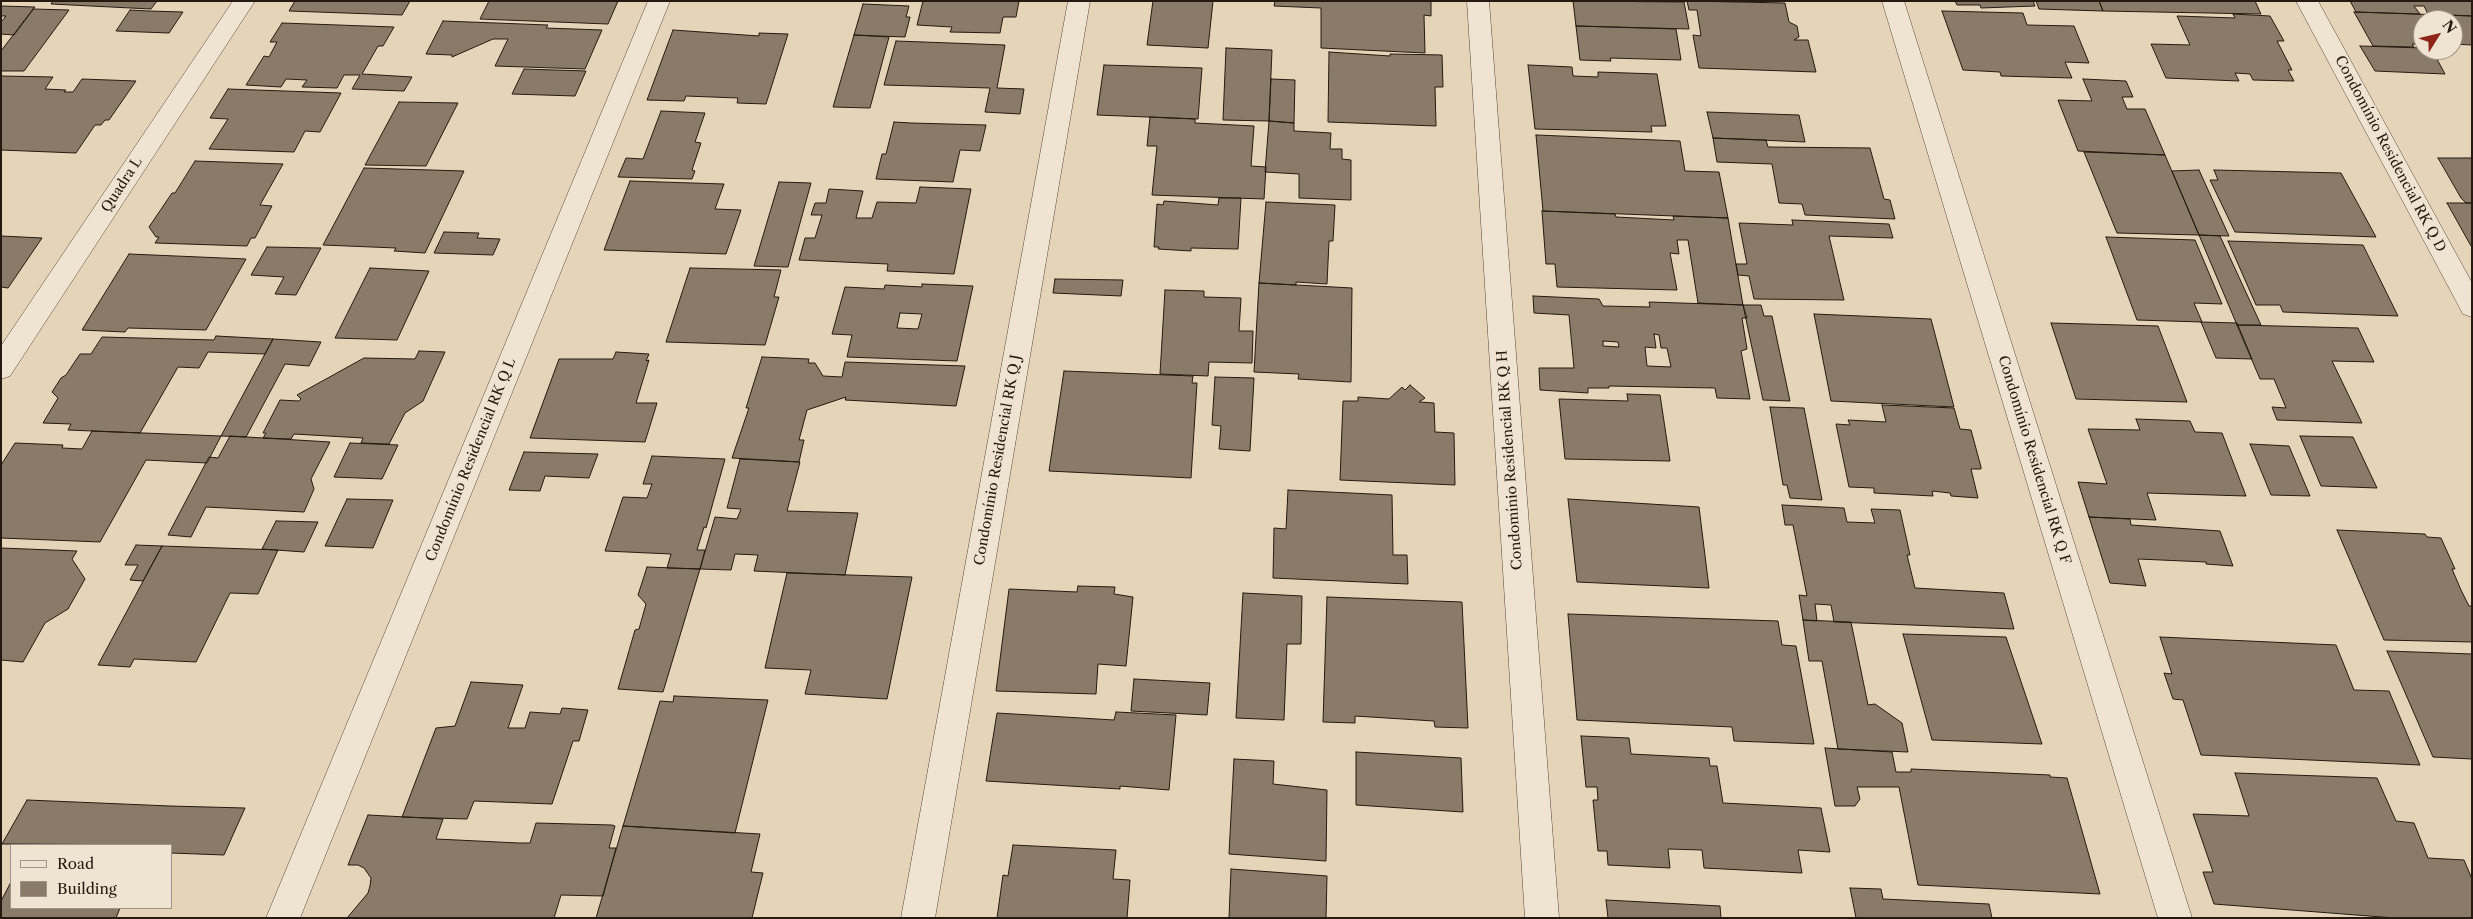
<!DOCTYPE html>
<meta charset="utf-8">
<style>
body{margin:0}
#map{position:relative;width:2473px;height:919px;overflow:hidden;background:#e6d4b9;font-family:"Libre Caslon Text",serif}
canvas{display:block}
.frame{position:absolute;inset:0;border:2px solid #251a10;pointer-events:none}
.legend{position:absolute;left:10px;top:844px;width:162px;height:65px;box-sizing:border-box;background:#efe3d2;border:1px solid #9e9384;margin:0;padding:6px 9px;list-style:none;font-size:15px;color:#251a10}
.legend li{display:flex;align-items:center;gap:10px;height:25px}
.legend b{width:25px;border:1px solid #9e9384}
.north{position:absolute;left:2413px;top:10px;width:50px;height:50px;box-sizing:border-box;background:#efe3d2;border:1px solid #9e9384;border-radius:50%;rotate:54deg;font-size:14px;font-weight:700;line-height:20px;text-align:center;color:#251a10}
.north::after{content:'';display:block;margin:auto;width:18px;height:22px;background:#8f2418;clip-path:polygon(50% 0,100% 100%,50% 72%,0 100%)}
</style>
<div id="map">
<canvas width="2473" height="919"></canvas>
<div class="frame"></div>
<ul class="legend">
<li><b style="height:6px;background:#efe3d2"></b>Road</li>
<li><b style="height:14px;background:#897b68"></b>Building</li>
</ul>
<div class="north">N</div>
</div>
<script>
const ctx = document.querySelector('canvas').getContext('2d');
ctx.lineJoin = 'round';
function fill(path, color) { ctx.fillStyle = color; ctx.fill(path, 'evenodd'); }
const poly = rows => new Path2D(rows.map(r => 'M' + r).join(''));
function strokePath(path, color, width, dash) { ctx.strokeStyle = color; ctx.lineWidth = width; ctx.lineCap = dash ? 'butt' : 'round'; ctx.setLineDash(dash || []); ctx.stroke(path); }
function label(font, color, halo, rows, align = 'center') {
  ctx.font = font + ' "Libre Caslon Text",serif'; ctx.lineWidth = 4; ctx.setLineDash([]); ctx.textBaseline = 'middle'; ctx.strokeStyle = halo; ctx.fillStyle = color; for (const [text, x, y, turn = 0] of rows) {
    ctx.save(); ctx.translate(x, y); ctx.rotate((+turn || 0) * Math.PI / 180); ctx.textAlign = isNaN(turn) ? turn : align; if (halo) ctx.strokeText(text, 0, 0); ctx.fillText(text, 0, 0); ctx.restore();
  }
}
const building = poly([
 [53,1,157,1,151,9,51,4,53,1],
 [295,1,410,1,402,15,289,11,295,1],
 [489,1,618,1,608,24,480,19,489,1],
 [923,1,1019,1,1016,17,1003,17,1000,33,950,32,952,27,917,25,923,1],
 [1153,1,1213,1,1208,48,1147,45,1153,1],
 [1275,1,1431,1,1431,16,1424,15,1425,53,1321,48,1321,8,1274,6,1275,1],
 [1573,1,1684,2,1689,29,1576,26,1573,1],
 [1687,1,1785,3,1789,22,1797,26,1799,37,1794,40,1808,40,1816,72,1699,68,1693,35,1701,36,1697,10,1689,10,1687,1],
 [1955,1,2033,1,2035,6,1981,8,1980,5,1957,5,1955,1],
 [2036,1,2099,1,2103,11,2039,9,2036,1],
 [2099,1,2255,1,2261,14,2103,11,2099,1],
 [2350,1,2472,1,2472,16,2428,14,2424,6,2414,6,2420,14,2356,12,2350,1],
 [863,4,909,6,906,17,910,17,905,37,854,35,863,4],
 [1,6,35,7,14,35,1,34,1,22,6,16,1,16,1,6],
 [33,9,69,10,24,71,1,71,1,51,33,9],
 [130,10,149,11,183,12,169,33,116,31,130,10],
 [1942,11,2023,13,2027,25,2074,26,2089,63,2065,62,2072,78,2001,76,2000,72,1963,70,1942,11],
 [2354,12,2472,16,2472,45,2453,44,2453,20,2423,20,2423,44,2412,44,2414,47,2373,46,2354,12],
 [2233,14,2270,16,2284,41,2277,41,2292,70,2288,70,2294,81,2253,80,2250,74,2235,73,2239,81,2166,78,2151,44,2190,45,2177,16,2235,18,2233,14],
 [443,21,548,25,546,28,602,30,585,69,495,66,508,39,493,39,452,57,452,55,426,54,443,21],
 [282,23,394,27,383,46,378,46,362,74,412,77,404,91,352,89,360,75,344,75,337,88,302,87,307,80,286,79,281,87,246,85,264,56,269,57,277,42,270,42,282,23],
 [1576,26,1676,29,1681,60,1610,58,1611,61,1580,60,1576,26],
 [673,30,759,36,759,33,788,34,766,104,737,103,738,98,686,96,684,101,647,100,673,30],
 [854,35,889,37,870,108,833,107,854,35],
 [896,41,1005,45,997,88,1024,89,1020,114,985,112,990,88,884,85,896,41],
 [2360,46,2423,48,2423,50,2432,50,2445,74,2375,71,2360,46],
 [1226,48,1272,50,1269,121,1223,120,1226,48],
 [1329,52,1390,56,1390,54,1442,55,1443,87,1435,87,1436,126,1328,122,1329,52],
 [1104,65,1202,68,1198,119,1097,115,1104,65],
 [1528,65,1572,67,1573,76,1598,77,1598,72,1657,74,1666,126,1651,126,1652,132,1535,129,1528,65],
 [524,69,586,71,575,96,512,94,524,69],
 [1,76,53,77,45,89,66,90,64,92,73,92,82,79,136,81,109,120,105,120,101,125,95,125,76,153,1,150,1,76],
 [1271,79,1295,80,1294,123,1269,121,1271,79],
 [2083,79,2126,81,2133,97,2122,97,2127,109,2145,109,2165,155,2078,151,2058,100,2092,101,2083,79],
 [228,89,341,93,320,132,305,131,294,152,209,149,228,119,210,118,228,89],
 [399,102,458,103,426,166,365,165,399,102],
 [661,111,705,113,695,142,701,143,692,170,695,171,692,179,618,177,626,158,643,159,661,111],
 [1707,112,1799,115,1805,142,1713,138,1707,112],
 [1150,117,1195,119,1195,123,1254,126,1251,166,1266,167,1264,199,1152,195,1157,146,1147,146,1150,117],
 [1269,121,1294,123,1294,131,1331,133,1330,149,1342,149,1342,159,1351,160,1351,200,1299,198,1299,174,1265,172,1269,121],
 [894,122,911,123,986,125,980,151,960,150,953,182,876,179,882,154,886,154,894,122],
 [1536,135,1680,141,1685,171,1719,172,1728,218,1543,211,1536,135],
 [1713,138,1766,140,1768,147,1870,148,1884,199,1890,200,1895,219,1805,215,1802,204,1779,203,1772,164,1717,162,1713,138],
 [2084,152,2165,155,2199,235,2117,233,2084,152],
 [2438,158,2472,158,2472,203,2466,203,2461,198,2438,158],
 [195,161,283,164,260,205,272,206,255,238,251,238,247,246,155,243,159,237,156,237,149,227,172,193,175,193,195,161],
 [364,168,464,171,425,253,394,251,396,248,323,245,364,168],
 [2199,170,2229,236,2199,235,2172,171,2199,170],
 [2214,170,2341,173,2376,237,2235,232,2210,180,2218,180,2214,170],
 [630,181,724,184,715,209,741,210,726,254,604,250,630,181],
 [779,182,811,183,788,267,754,266,779,182],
 [920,187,971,189,954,274,887,271,888,264,799,260,805,238,815,238,822,215,811,215,815,203,826,203,829,189,863,191,856,218,872,218,877,202,916,203,920,187],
 [1219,198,1241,198,1238,249,1191,248,1191,251,1158,249,1159,247,1154,247,1157,204,1163,205,1164,201,1218,205,1219,198],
 [1266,202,1335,205,1333,241,1329,241,1327,284,1296,282,1296,285,1259,283,1266,202],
 [2447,203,2472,203,2472,246,2471,246,2447,203],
 [1542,211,1615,214,1616,217,1674,220,1673,216,1728,218,1743,305,1698,303,1688,240,1677,240,1679,254,1670,253,1677,290,1557,287,1555,264,1546,264,1542,211],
 [1792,220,1889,224,1893,238,1829,236,1844,300,1754,299,1749,276,1738,275,1736,264,1747,264,1739,223,1793,225,1792,220],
 [444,232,479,233,477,238,500,239,493,255,434,253,444,232],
 [2199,235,2220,236,2261,325,2237,325,2199,235],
 [1,236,42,238,8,288,1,287,1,236],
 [2106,237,2195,240,2222,304,2194,303,2202,322,2137,320,2106,237],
 [2228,241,2363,245,2398,316,2283,312,2280,305,2256,305,2228,241],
 [267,247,321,248,296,295,275,294,284,277,251,275,267,247],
 [129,254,246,259,206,330,128,328,125,332,82,330,129,254],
 [370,268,429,271,397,340,335,338,370,268],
 [690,268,781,270,774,297,779,297,765,345,666,342,690,268],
 [1055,279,1123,280,1121,296,1053,293,1055,279],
 [1259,283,1352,288,1351,382,1298,379,1299,374,1254,372,1259,283],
 [922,284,973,286,957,361,847,357,852,335,832,334,845,287,884,289,885,285,922,287,922,284],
 [900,313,922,314,918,329,897,328,900,313],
 [1165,290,1204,291,1204,297,1241,298,1239,331,1253,331,1252,363,1209,362,1208,376,1160,374,1165,290],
 [1533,296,1599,299,1603,306,1650,307,1649,302,1743,305,1747,318,1742,318,1747,349,1741,351,1750,399,1717,398,1715,388,1609,386,1609,388,1588,388,1588,393,1540,390,1539,368,1574,368,1569,315,1534,313,1533,296],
 [1654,334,1659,335,1661,348,1667,348,1671,367,1647,366,1645,347,1656,348,1654,334],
 [1603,341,1618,342,1619,347,1603,346,1603,341],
 [1743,305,1761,305,1764,316,1772,316,1790,401,1763,400,1743,305],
 [1814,314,1931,319,1954,407,1831,401,1814,314],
 [2201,322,2237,323,2252,359,2216,358,2201,322],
 [2051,323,2158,326,2187,402,2076,399,2051,323],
 [2237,325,2358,328,2374,362,2332,361,2362,423,2277,420,2272,407,2286,408,2274,379,2260,379,2237,325],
 [216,336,273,339,265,354,208,352,199,368,178,367,140,433,68,430,71,424,43,423,58,398,52,392,61,378,66,375,80,354,91,354,102,337,214,340,216,336],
 [273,339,321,342,309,366,285,364,246,437,221,436,273,339],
 [419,351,445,352,423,401,405,413,389,444,361,443,363,438,294,434,291,439,263,438,266,433,263,433,280,400,299,401,301,399,297,395,364,358,415,359,419,351],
 [616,352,649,354,646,361,649,360,636,403,657,403,645,442,530,438,559,359,613,359,616,352],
 [762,357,809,359,808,363,815,363,823,376,842,377,845,362,965,366,956,406,845,400,846,397,807,410,799,440,804,440,799,462,732,458,749,408,746,408,762,357],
 [1064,371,1193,376,1192,383,1197,383,1191,478,1049,471,1064,371],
 [1215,377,1254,378,1250,451,1219,449,1221,426,1212,425,1215,377],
 [1410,385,1425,398,1419,402,1434,403,1435,432,1454,433,1455,485,1340,480,1343,401,1358,401,1358,397,1389,399,1402,387,1405,390,1410,385],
 [1627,394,1660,395,1670,461,1565,459,1559,399,1628,401,1627,394],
 [1882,405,1954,408,1960,429,1971,430,1981,467,1981,469,1971,469,1978,498,1951,496,1950,493,1932,491,1933,496,1874,493,1874,488,1849,487,1836,424,1850,425,1848,420,1886,422,1882,405],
 [1770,407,1804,408,1822,500,1790,498,1787,485,1783,485,1770,407],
 [2136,419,2190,421,2195,432,2222,433,2246,496,2147,493,2156,520,2089,517,2078,482,2107,484,2088,429,2140,430,2136,419],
 [92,431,221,436,207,463,146,460,100,542,1,538,1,465,15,443,63,445,62,448,82,449,92,431],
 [230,436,330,442,311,479,314,489,304,512,206,507,191,537,168,535,209,457,218,458,230,436],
 [2300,436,2353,437,2377,488,2321,486,2300,436],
 [350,443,398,445,382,479,334,477,350,443],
 [2250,444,2289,446,2310,496,2271,495,2250,444],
 [524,452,598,454,589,478,545,476,540,491,509,490,524,452],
 [652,456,725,459,706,528,704,527,697,550,705,550,700,569,667,568,671,554,605,551,623,497,647,498,652,484,643,484,652,456],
 [740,459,800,462,787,511,858,513,845,575,754,571,758,555,735,554,731,570,700,569,715,517,737,519,741,509,727,508,740,459],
 [1288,490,1392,495,1393,555,1407,555,1408,584,1273,578,1274,528,1286,529,1288,490],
 [347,499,393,500,373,548,325,546,347,499],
 [1568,499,1699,507,1709,588,1577,582,1568,499],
 [1782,505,1844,508,1847,522,1875,523,1871,509,1900,510,1910,555,1907,555,1915,588,2004,593,2014,629,1834,622,1831,605,1815,604,1817,621,1803,620,1799,595,1807,596,1793,525,1785,525,1782,505],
 [2089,517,2130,519,2131,525,2220,531,2233,566,2206,564,2206,562,2138,559,2146,586,2110,583,2089,517],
 [276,521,279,521,318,522,304,552,262,549,276,521],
 [2337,530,2425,534,2427,537,2441,538,2455,569,2452,569,2461,590,2469,606,2472,606,2472,642,2384,640,2337,530],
 [136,545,162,546,143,581,130,580,138,565,125,565,136,545],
 [162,546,278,550,258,594,230,593,196,662,134,659,130,667,98,665,162,546],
 [1,548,77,551,72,559,85,579,68,609,45,623,23,662,1,660,1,548],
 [647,567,700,569,663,692,618,689,635,630,639,629,646,604,638,595,647,567],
 [787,573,912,577,887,699,805,694,811,670,765,668,787,573],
 [1078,586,1115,587,1114,594,1133,597,1126,666,1098,664,1096,694,996,691,1009,589,1077,592,1078,586],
 [1243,593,1302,596,1301,644,1287,644,1284,720,1236,718,1243,593],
 [1327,597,1462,602,1468,728,1435,727,1434,721,1355,716,1355,723,1323,722,1327,597],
 [1568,614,1778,621,1782,645,1796,646,1814,744,1734,741,1732,727,1577,720,1568,614],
 [1803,620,1851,622,1868,705,1875,704,1902,723,1908,752,1838,749,1822,661,1809,661,1803,620],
 [1903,634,2006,637,2042,744,1932,740,1903,634],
 [2160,637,2336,645,2354,690,2389,691,2420,765,2201,755,2183,700,2173,699,2164,673,2172,674,2160,637],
 [2387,651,2472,654,2472,759,2433,757,2387,651],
 [1134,679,1210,683,1207,715,1131,711,1134,679],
 [471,682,523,685,508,728,525,728,530,712,560,714,562,708,588,710,579,741,573,741,552,804,474,801,467,819,402,817,436,728,455,726,471,682],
 [674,696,768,700,735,833,623,826,660,701,673,702,674,696],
 [1116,712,1176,715,1169,790,1120,786,1120,789,986,781,997,713,1114,720,1116,712],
 [1581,736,1629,738,1631,754,1709,758,1710,766,1717,766,1723,803,1821,808,1830,852,1798,850,1802,873,1704,868,1702,850,1668,849,1670,868,1608,865,1607,851,1598,851,1593,800,1598,800,1597,787,1586,787,1581,736],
 [1825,748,1892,752,1896,772,1911,772,1911,769,2050,775,2050,777,2067,778,2100,894,1918,885,1899,787,1857,787,1860,799,1855,806,1835,806,1825,748],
 [1356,752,1461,758,1463,812,1356,805,1356,752],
 [1234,759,1274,761,1273,784,1327,790,1326,861,1229,854,1234,759],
 [2235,773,2377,778,2396,821,2414,823,2428,858,2464,860,2472,879,2472,918,2395,918,2214,904,2203,872,2213,872,2193,814,2249,816,2235,773],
 [27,800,170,806,245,808,224,855,171,853,171,845,2,844,27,800],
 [368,815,443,819,436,839,519,843,530,843,536,823,612,825,615,826,609,848,616,848,603,896,561,895,554,918,347,918,368,893,370,886,371,878,364,868,358,865,348,865,368,815],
 [623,826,760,834,751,872,763,873,752,918,596,918,623,826],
 [1013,845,1116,850,1113,879,1130,880,1127,918,997,918,1003,875,1008,876,1013,845],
 [1231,869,1327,876,1326,918,1229,918,1231,869],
 [11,882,11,908,120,908,116,918,1,918,1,901,11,882],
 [1850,888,1881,889,1883,899,1989,904,1992,918,1856,918,1850,888],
 [1606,900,1720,906,1721,918,1608,918,1606,900]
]);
const minor = poly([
 [233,1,255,1,10,376,1,379,1,346,233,1],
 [648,1,670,1,300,918,266,918,648,1],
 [1068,1,1090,1,935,918,901,918,1068,1],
 [1467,1,1489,1,1559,918,1525,918,1467,1],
 [1882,1,1904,1,2192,918,2158,918,1882,1],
 [2296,1,2318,1,2472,283,2472,317,2463,314,2296,1]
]);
const streetNames = [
 ["Condomínio Residencial RK Q D",2390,154,62],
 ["Quadra L",122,185,-57],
 ["Condomínio Residencial RK Q L",471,460,-68],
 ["Condomínio Residencial RK Q J",998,460,-80],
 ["Condomínio Residencial RK Q H",1510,460,-94],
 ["Condomínio Residencial RK Q F",2034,460,73]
];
fill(building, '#897b68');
strokePath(building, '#251a10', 1);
strokePath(minor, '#55483a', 1);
fill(minor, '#efe3d2');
label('14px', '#251a10', '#efe3d2', streetNames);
</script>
